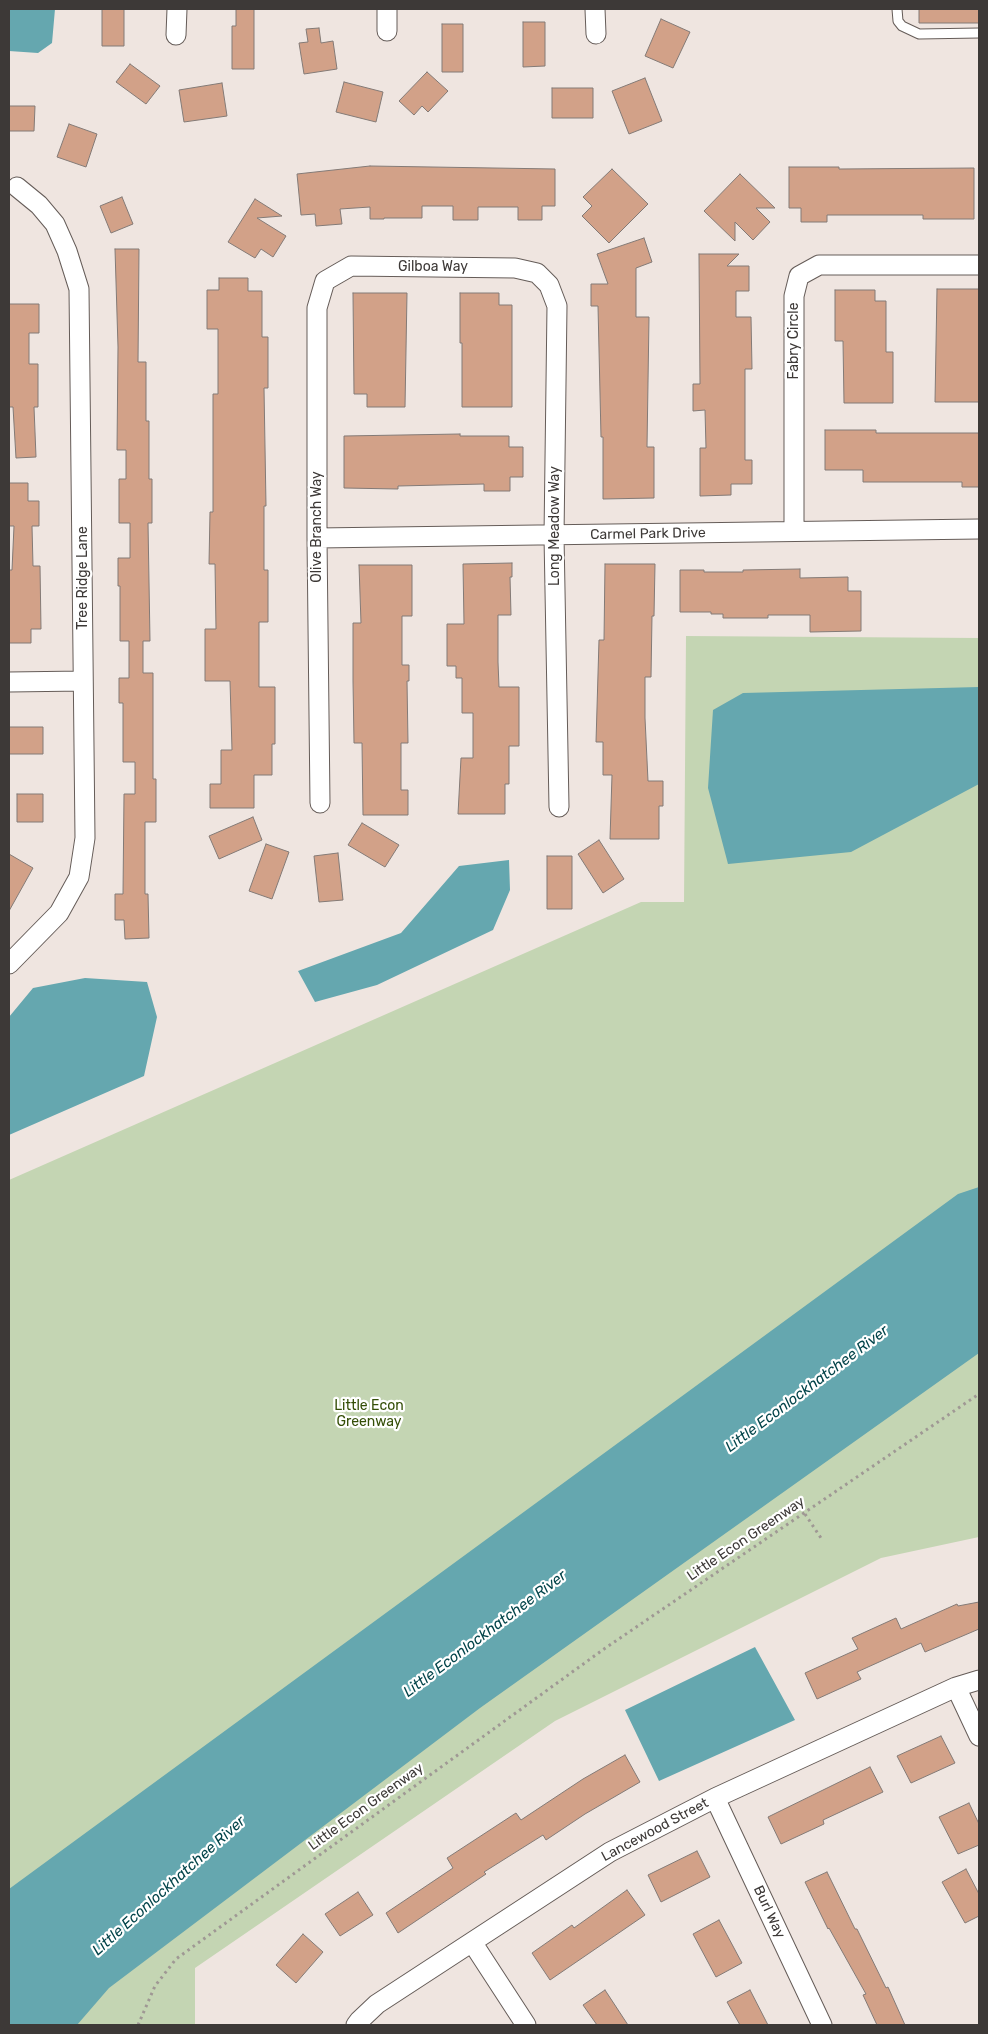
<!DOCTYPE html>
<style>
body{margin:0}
#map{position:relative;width:988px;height:2034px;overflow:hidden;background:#efe5e0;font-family:Rubik,sans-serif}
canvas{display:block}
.frame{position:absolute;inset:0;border:10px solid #3d3937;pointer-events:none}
</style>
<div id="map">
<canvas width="988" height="2034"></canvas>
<div class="frame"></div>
</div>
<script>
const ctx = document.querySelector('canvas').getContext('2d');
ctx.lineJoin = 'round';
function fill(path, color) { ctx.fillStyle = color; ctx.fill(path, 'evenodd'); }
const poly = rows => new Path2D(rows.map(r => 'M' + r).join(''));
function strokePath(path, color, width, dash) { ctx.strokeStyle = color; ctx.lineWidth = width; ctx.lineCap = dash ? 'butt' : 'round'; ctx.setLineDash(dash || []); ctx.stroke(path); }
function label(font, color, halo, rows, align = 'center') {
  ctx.font = font + ' Rubik,sans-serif'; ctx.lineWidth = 4.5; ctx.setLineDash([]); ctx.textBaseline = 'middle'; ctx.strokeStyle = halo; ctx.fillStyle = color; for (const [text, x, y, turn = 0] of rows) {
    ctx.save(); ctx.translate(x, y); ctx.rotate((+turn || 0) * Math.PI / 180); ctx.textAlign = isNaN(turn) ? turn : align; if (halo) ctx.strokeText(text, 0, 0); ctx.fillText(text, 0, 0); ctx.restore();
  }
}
const green = poly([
 [686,636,979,638,979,1537,881,1558,555,1721,195,1968,195,2025,9,2025,9,1180,641,902,684,902]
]);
const water = poly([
 [9,9,55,9,52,43,38,53,9,51],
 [979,687,979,784,851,852,728,864,708,788,713,710,743,693],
 [509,860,510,890,493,930,377,985,315,1002,298,971,401,933,459,866],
 [85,978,147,982,157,1017,144,1076,9,1135,9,1017,33,988],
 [979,1187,979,1353,480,1708,109,1988,77,2025,9,2025,9,1889,958,1194],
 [755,1647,795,1720,659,1781,625,1710]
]);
const building = poly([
 [102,9,124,9,124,46,102,46,102,9],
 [236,9,254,9,254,69,232,69,232,26,236,26,236,9],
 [919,9,979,9,979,23,919,23,919,9],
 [661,19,690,32,673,68,645,56,661,19],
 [523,22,545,22,545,66,523,67,523,22],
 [442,24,463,24,463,72,442,72,442,24],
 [319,28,321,43,333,41,337,69,304,74,299,43,308,42,306,29,319,28],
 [130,64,160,86,146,104,116,82,130,64],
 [427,72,448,91,428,112,422,106,414,115,399,101,427,72],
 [645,78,662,121,629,134,612,91,645,78],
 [344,82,383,92,376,122,336,112,344,82],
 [222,83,227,116,184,122,179,90,222,83],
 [552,88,593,88,593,118,552,118,552,88],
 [9,106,35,106,34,131,9,131,9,106],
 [69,124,97,134,86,167,57,157,69,124],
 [370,166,555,169,555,206,542,206,542,220,518,220,518,207,478,207,478,220,453,220,453,206,422,206,422,218,384,218,384,219,370,219,370,207,340,209,342,224,316,226,315,214,301,215,297,174,370,166],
 [789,167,839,167,839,169,974,168,974,219,923,219,923,215,827,215,827,222,801,222,801,208,789,208,789,167],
 [612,169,648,204,609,243,582,216,592,206,583,197,612,169],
 [740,174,775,208,756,208,770,222,753,240,735,222,735,241,704,211,740,174],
 [122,197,133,224,111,233,100,206,122,197],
 [255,199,282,216,257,218,286,236,273,257,261,249,255,258,228,242,255,199],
 [644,238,652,262,636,268,636,317,649,317,647,447,654,447,654,498,603,499,603,437,601,437,598,306,591,306,591,284,608,284,597,254,644,238],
 [115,249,139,249,138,362,146,362,146,421,149,421,149,479,152,479,152,523,148,523,150,641,143,641,143,673,153,673,153,779,156,779,156,822,145,822,145,894,148,894,149,938,125,939,124,920,115,920,115,894,123,894,124,794,135,794,135,762,123,762,123,703,119,703,119,678,129,678,129,641,120,641,120,586,118,586,118,558,130,558,130,523,119,523,119,479,126,479,126,450,117,450,118,347,115,249],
 [699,254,739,254,727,266,749,266,749,291,736,291,736,317,751,317,752,369,745,369,745,460,752,460,752,484,731,484,731,495,700,496,700,448,706,448,705,410,693,411,693,384,700,384,699,254],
 [219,278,248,278,248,291,262,291,262,337,268,337,268,388,264,388,266,506,264,506,264,570,268,570,268,622,259,622,259,687,275,687,275,744,272,744,272,775,254,775,254,808,210,808,210,784,221,784,221,750,232,750,230,681,205,681,205,629,216,629,215,564,209,564,210,512,213,512,213,394,218,394,218,329,207,329,207,290,219,290,219,278],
 [937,289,979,289,979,402,935,402,937,289],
 [835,290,875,290,875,301,886,301,886,352,893,352,893,403,844,403,843,341,835,341,835,290],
 [353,293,407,293,405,407,367,407,367,394,354,394,353,293],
 [460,293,499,293,499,305,512,305,512,407,462,407,462,343,460,343,460,293],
 [9,304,39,304,39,333,29,333,29,364,38,364,38,407,34,407,36,457,16,458,13,407,9,407,9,304],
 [825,430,876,430,876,433,979,433,979,487,962,487,962,482,863,482,863,470,825,470,825,430],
 [460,434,460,436,509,436,509,447,523,447,523,477,510,477,510,491,484,491,484,484,398,486,398,489,344,488,344,436,460,434],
 [9,483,28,483,28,501,39,501,39,526,32,526,33,566,40,566,41,629,31,629,31,643,9,643,9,570,12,570,14,526,9,526,9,483],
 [512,563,512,577,510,577,511,615,498,615,498,662,499,687,519,687,519,746,509,746,509,784,505,784,505,814,458,814,461,758,473,758,473,713,462,713,462,678,456,678,456,666,447,666,447,624,464,624,463,564,512,563],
 [605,564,655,564,654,616,652,616,651,677,645,677,645,718,648,781,663,781,663,806,659,806,659,839,610,839,612,775,603,775,603,742,596,742,599,640,604,640,605,564],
 [359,565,412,565,412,616,402,616,402,665,409,665,409,681,407,681,408,743,401,743,401,790,408,790,408,815,363,815,362,743,354,743,353,681,353,623,361,623,359,565],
 [800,569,800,578,848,577,848,591,861,591,861,631,810,632,810,615,768,615,768,618,723,618,723,614,711,614,711,612,680,612,680,570,704,570,704,572,743,572,743,570,800,569],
 [9,727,43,727,43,754,9,754,9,727],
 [17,794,43,794,43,822,17,822,17,794],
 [253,817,262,840,219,859,209,836,253,817],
 [362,823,399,845,385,867,348,845,362,823],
 [599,840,624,879,603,893,578,854,599,840],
 [266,844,289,852,272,899,249,891,266,844],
 [338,853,343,900,319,902,314,856,338,853],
 [9,854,33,868,9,911,9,854],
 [547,856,572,856,572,909,547,909,547,856],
 [979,1602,979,1629,925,1652,921,1643,857,1672,861,1679,817,1699,805,1673,858,1649,852,1638,896,1618,901,1629,957,1604,958,1606,979,1602],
 [941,1736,955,1763,911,1783,897,1756,941,1736],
 [625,1755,640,1782,585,1814,546,1840,543,1835,484,1872,486,1874,398,1933,386,1913,453,1868,447,1858,516,1813,521,1820,583,1779,625,1755],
 [870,1767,883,1792,823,1820,824,1824,781,1844,768,1817,870,1767],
 [969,1803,979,1824,979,1845,958,1854,939,1817,969,1803],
 [697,1851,710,1877,661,1902,648,1875,697,1851],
 [966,1869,979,1894,979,1916,965,1923,942,1882,966,1869],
 [827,1872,855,1929,857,1929,886,1988,888,1987,905,2025,877,2025,863,1995,866,1994,829,1928,828,1929,805,1882,827,1872],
 [627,1890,645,1915,550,1980,532,1953,572,1925,574,1928,627,1890],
 [358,1892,373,1915,340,1936,325,1914,358,1892],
 [719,1920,742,1963,716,1977,693,1934,719,1920],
 [303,1934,323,1952,296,1983,276,1965,303,1934],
 [605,1990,628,2025,597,2025,583,2005,605,1990],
 [750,1990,768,2025,740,2025,727,2002,750,1990]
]);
const path = poly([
 [805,1514,821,1538],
 [138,2025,155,1986,176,1959,604,1649,979,1394]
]);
const service = poly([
 [897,9,898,21,902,26,919,34,979,33]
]);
const minor = poly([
 [387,9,387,31],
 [595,9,596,34],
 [176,35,177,9],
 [794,530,794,296,799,276,819,265,979,265],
 [317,538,979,529],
 [9,682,83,681],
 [320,803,317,538,317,308,325,281,351,266,515,268,537,273,549,285,557,306,554,536,559,807],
 [9,964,59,913,79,877,85,838,79,289,67,251,55,224,39,205,17,187],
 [956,1687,979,1736],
 [715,1798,822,2025],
 [472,1942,526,2025],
 [356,2025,359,2021,377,2004,610,1852,715,1798,956,1687,979,1680]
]);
const streetNames = [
 ["Gilboa Way",433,267],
 ["Fabry Circle",794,341,-90],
 ["Long Meadow Way",555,526,-90],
 ["Olive Branch Way",317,527,-90],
 ["Carmel Park Drive",648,534,-1],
 ["Tree Ridge Lane",83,578,-90],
 ["Little Econ Greenway",746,1539,-34],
 ["Little Econ Greenway",366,1807,-36],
 ["Lancewood Street",655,1830,-28],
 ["Burl Way",769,1912,65]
];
const parkNames = [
 ["Little Econ",369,1406],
 ["Greenway",369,1422]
];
const waterNames = [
 ["Little Econlockhatchee River",807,1389,-37],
 ["Little Econlockhatchee River",485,1634,-37],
 ["Little Econlockhatchee River",169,1886,-42]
];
fill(green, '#c4d5b3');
fill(water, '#65a7af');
fill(building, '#d2a188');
strokePath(building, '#837a76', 1);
strokePath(service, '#655c58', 11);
strokePath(minor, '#655c58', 21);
strokePath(path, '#9f9894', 3, [2.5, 4]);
strokePath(service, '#fff', 9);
strokePath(minor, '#fff', 19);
label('14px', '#3d3937', '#fff', streetNames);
label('14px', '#344e07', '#fff', parkNames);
label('italic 15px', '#03444a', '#fff', waterNames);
</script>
